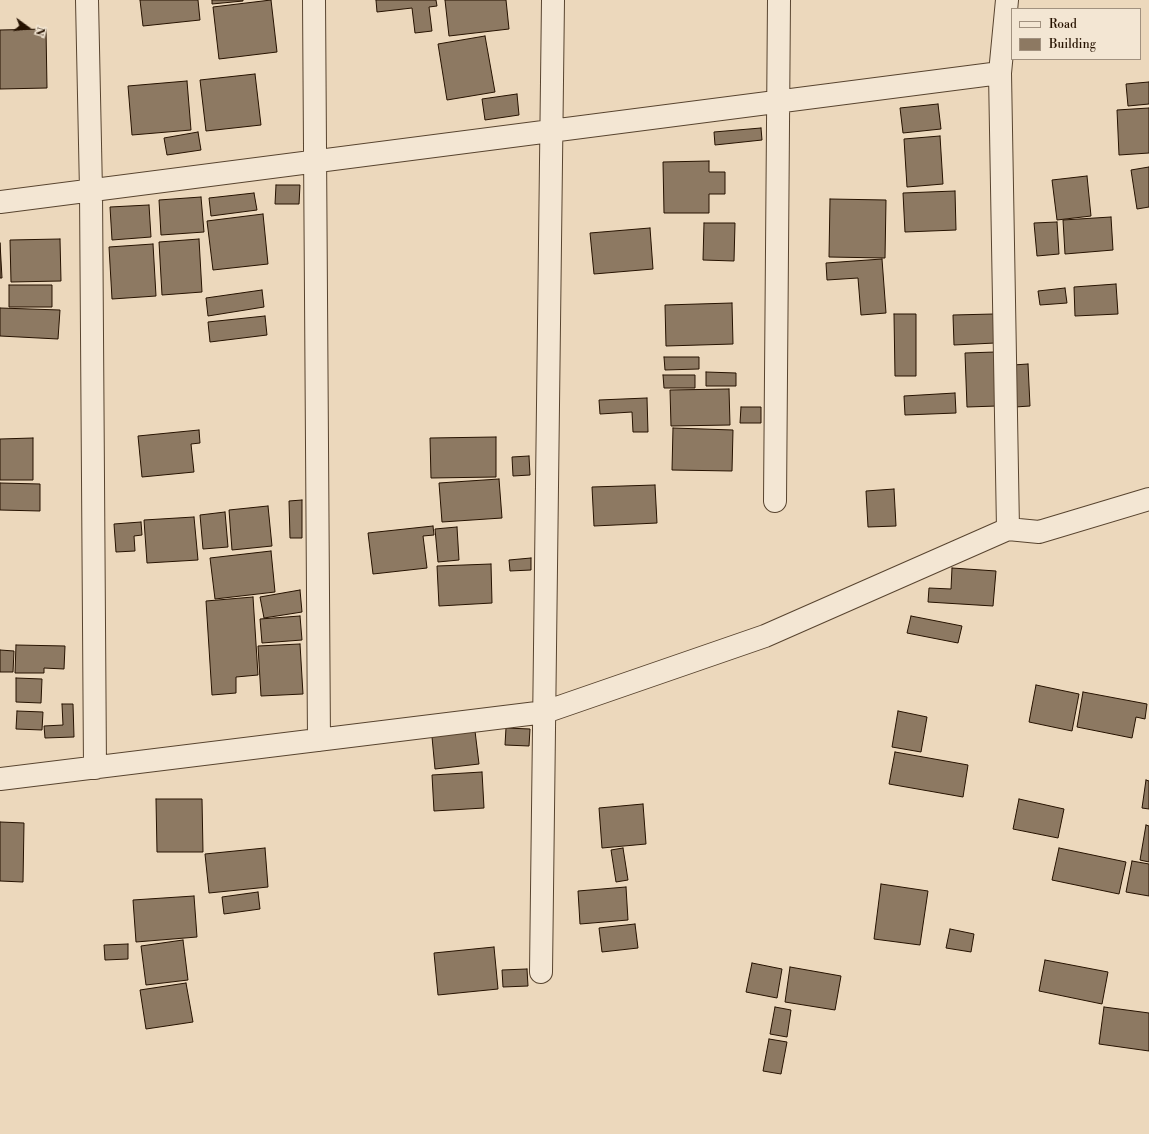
<!DOCTYPE html>
<style>
body{margin:0}
#map{position:relative;width:1149px;height:1134px;overflow:hidden;background:#ecd8bc;font-family:"Libre Bodoni",serif}
canvas{display:block}
.legend{position:absolute;left:1011px;top:8px;width:130px;height:52px;box-sizing:border-box;background:#f3e6d3;border:1px solid #a1917f;margin:0;padding:5px 7px;list-style:none;font-size:12px;color:#261200}
.legend li{display:flex;align-items:center;gap:8px;height:20px}
.legend b{width:20px;border:1px solid #a1917f}
.north{position:absolute;left:8px;top:8px;width:40px;height:40px;-webkit-text-stroke:3px #f3e6d3;paint-order:stroke;rotate:105deg;font-size:11px;font-weight:700;line-height:16px;text-align:center;color:#261200}
.north::after{content:'';display:block;margin:auto;width:14px;height:18px;background:#261200;clip-path:polygon(50% 0,100% 100%,50% 72%,0 100%)}
</style>
<div id="map">
<canvas width="1149" height="1134"></canvas>
<ul class="legend">
<li><b style="height:5px;background:#f3e6d3"></b>Road</li>
<li><b style="height:11px;background:#8d7962"></b>Building</li>
</ul>
<div class="north">N</div>
</div>
<script>
const ctx = document.querySelector('canvas').getContext('2d');
ctx.lineJoin = 'round';
function fill(path, color) { ctx.fillStyle = color; ctx.fill(path, 'evenodd'); }
const poly = rows => new Path2D(rows.map(r => 'M' + r).join(''));
function strokePath(path, color, width, dash) { ctx.strokeStyle = color; ctx.lineWidth = width; ctx.lineCap = dash ? 'butt' : 'round'; ctx.setLineDash(dash || []); ctx.stroke(path); }
const building = poly([
 [140,0,198,0,200,20,143,26,140,0],
 [212,0,243,0,243,1,212,4,212,0],
 [271,0,277,52,219,59,213,7,271,0],
 [376,0,436,0,437,6,429,7,432,31,415,33,412,8,377,12,376,0],
 [445,0,506,0,509,29,449,36,445,0],
 [46,29,47,88,0,89,0,30,46,29],
 [485,36,495,92,447,100,438,44,485,36],
 [255,74,261,125,206,131,200,80,255,74],
 [187,81,191,130,132,135,128,86,187,81],
 [1149,82,1149,104,1128,106,1126,84,1149,82],
 [517,94,519,115,485,120,482,99,517,94],
 [938,104,941,129,903,133,900,108,938,104],
 [1149,108,1149,153,1119,155,1117,110,1149,108],
 [761,128,762,140,715,145,714,132,761,128],
 [198,132,201,150,167,155,164,138,198,132],
 [940,136,943,184,907,187,904,139,940,136],
 [709,161,709,172,725,172,725,194,709,194,709,213,664,213,663,162,709,161],
 [1149,167,1149,207,1137,209,1131,170,1149,167],
 [1087,176,1091,216,1057,220,1052,180,1087,176],
 [276,185,300,185,299,204,275,204,276,185],
 [955,191,956,230,905,232,903,193,955,191],
 [254,193,257,210,211,216,209,198,254,193],
 [201,197,204,232,161,235,159,200,201,197],
 [830,199,886,200,885,258,829,257,830,199],
 [149,205,151,237,112,240,110,207,149,205],
 [263,214,268,264,213,270,207,221,263,214],
 [1111,217,1113,250,1065,254,1063,220,1111,217],
 [1057,222,1059,254,1037,256,1034,223,1057,222],
 [704,223,735,223,734,261,703,260,704,223],
 [650,228,653,269,594,274,590,233,650,228],
 [60,239,61,281,11,282,10,240,60,239],
 [199,239,202,292,162,295,159,242,199,239],
 [0,243,2,278,0,278,0,243],
 [153,244,156,296,112,299,109,247,153,244],
 [882,259,886,313,861,315,858,278,827,280,826,263,882,259],
 [1116,284,1118,314,1075,316,1074,287,1116,284],
 [9,285,52,285,52,307,9,307,9,285],
 [1065,288,1067,303,1040,305,1038,291,1065,288],
 [262,290,264,307,208,316,206,298,262,290],
 [732,303,733,344,666,346,665,305,732,303],
 [0,308,60,310,58,339,0,336,0,308],
 [894,314,916,314,916,376,895,376,894,314],
 [994,314,995,343,954,345,953,315,994,314],
 [265,316,267,335,210,342,208,322,265,316],
 [995,352,997,406,967,407,965,353,995,352],
 [664,357,699,357,699,369,665,370,664,357],
 [1028,364,1030,406,1015,407,1013,365,1028,364],
 [706,372,736,373,736,386,706,386,706,372],
 [663,375,695,375,695,388,664,388,663,375],
 [729,389,730,425,671,426,670,390,729,389],
 [955,393,956,413,905,415,904,396,955,393],
 [647,398,648,432,633,432,632,412,600,414,599,400,647,398],
 [741,407,761,407,761,423,740,423,741,407],
 [673,428,733,430,732,471,672,470,673,428],
 [199,430,200,443,191,444,194,472,142,477,138,436,199,430],
 [496,437,496,477,431,478,430,438,496,437],
 [33,438,33,480,0,480,0,439,33,438],
 [529,456,530,475,513,476,512,457,529,456],
 [499,479,502,518,442,522,439,483,499,479],
 [0,483,40,484,40,511,0,510,0,483],
 [655,485,657,523,594,526,592,487,655,485],
 [894,489,896,526,868,527,866,491,894,489],
 [302,500,302,538,290,538,289,501,302,500],
 [268,506,272,546,232,550,229,510,268,506],
 [225,512,228,547,203,549,200,515,225,512],
 [194,517,198,560,147,563,144,520,194,517],
 [141,522,142,535,134,536,135,551,116,552,114,524,141,522],
 [433,526,434,535,423,536,427,568,373,574,368,533,433,526],
 [457,527,459,560,438,562,435,529,457,527],
 [271,551,275,592,215,599,210,558,271,551],
 [531,558,531,570,510,571,509,560,531,558],
 [491,564,492,603,439,606,437,566,491,564],
 [952,568,996,571,993,606,928,602,929,588,951,589,952,568],
 [300,590,302,612,264,618,260,597,300,590],
 [253,597,258,675,236,677,236,693,212,695,206,601,253,597],
 [300,616,302,640,262,643,260,619,300,616],
 [911,616,962,626,958,643,907,633,911,616],
 [300,644,303,694,261,696,258,646,300,644],
 [16,645,65,646,64,669,44,668,44,673,15,673,16,645],
 [0,650,14,651,13,672,0,672,0,650],
 [16,678,42,679,41,703,16,702,16,678],
 [1036,685,1079,694,1072,731,1029,722,1036,685],
 [1083,692,1147,704,1145,719,1136,717,1132,738,1077,727,1083,692],
 [62,704,73,704,74,737,45,738,44,726,63,725,62,704],
 [17,711,43,712,42,730,16,729,17,711],
 [898,711,927,717,921,752,892,747,898,711],
 [506,728,530,729,529,746,505,745,506,728],
 [475,731,479,764,435,769,432,737,475,731],
 [895,752,968,765,963,797,889,784,895,752],
 [482,772,484,808,434,811,432,775,482,772],
 [1146,780,1149,781,1149,809,1142,808,1146,780],
 [156,799,202,799,203,852,157,852,156,799],
 [1019,799,1064,809,1058,838,1013,829,1019,799],
 [643,804,646,844,602,848,599,808,643,804],
 [0,822,24,823,23,882,0,881,0,822],
 [1146,825,1149,826,1149,862,1140,860,1146,825],
 [265,848,268,887,209,893,205,854,265,848],
 [623,848,628,880,616,882,611,850,623,848],
 [1059,848,1126,862,1119,894,1052,880,1059,848],
 [1132,861,1149,864,1149,896,1126,892,1132,861],
 [881,884,928,891,920,945,874,939,881,884],
 [626,887,628,920,580,924,578,891,626,887],
 [258,892,260,909,224,914,222,897,258,892],
 [194,896,197,937,136,942,133,900,194,896],
 [635,924,638,948,602,952,599,928,635,924],
 [950,929,974,934,971,952,946,948,950,929],
 [183,940,188,980,146,985,141,946,183,940],
 [128,944,128,959,105,960,104,945,128,944],
 [494,947,498,989,438,995,434,953,494,947],
 [1045,960,1108,972,1102,1004,1039,991,1045,960],
 [752,963,782,969,777,998,746,992,752,963],
 [790,967,841,976,835,1010,785,1002,790,967],
 [527,969,528,986,503,987,502,970,527,969],
 [186,983,193,1022,146,1029,140,990,186,983],
 [775,1007,791,1010,787,1037,770,1034,775,1007],
 [1104,1007,1149,1013,1149,1051,1099,1044,1104,1007],
 [769,1039,787,1042,781,1074,763,1071,769,1039]
]);
const minor = poly([
 [87,0,91,191,95,768],
 [314,0,319,740],
 [1007,0,1000,73,1008,529],
 [0,202,1000,73],
 [775,501,779,0],
 [0,779,545,712,765,636,1008,529,1039,532,1149,499],
 [541,972,553,0]
]);
fill(building, '#8d7962');
strokePath(building, '#261200', 1);
strokePath(minor, '#58442f', 24);
strokePath(minor, '#f3e6d3', 22);
</script>
